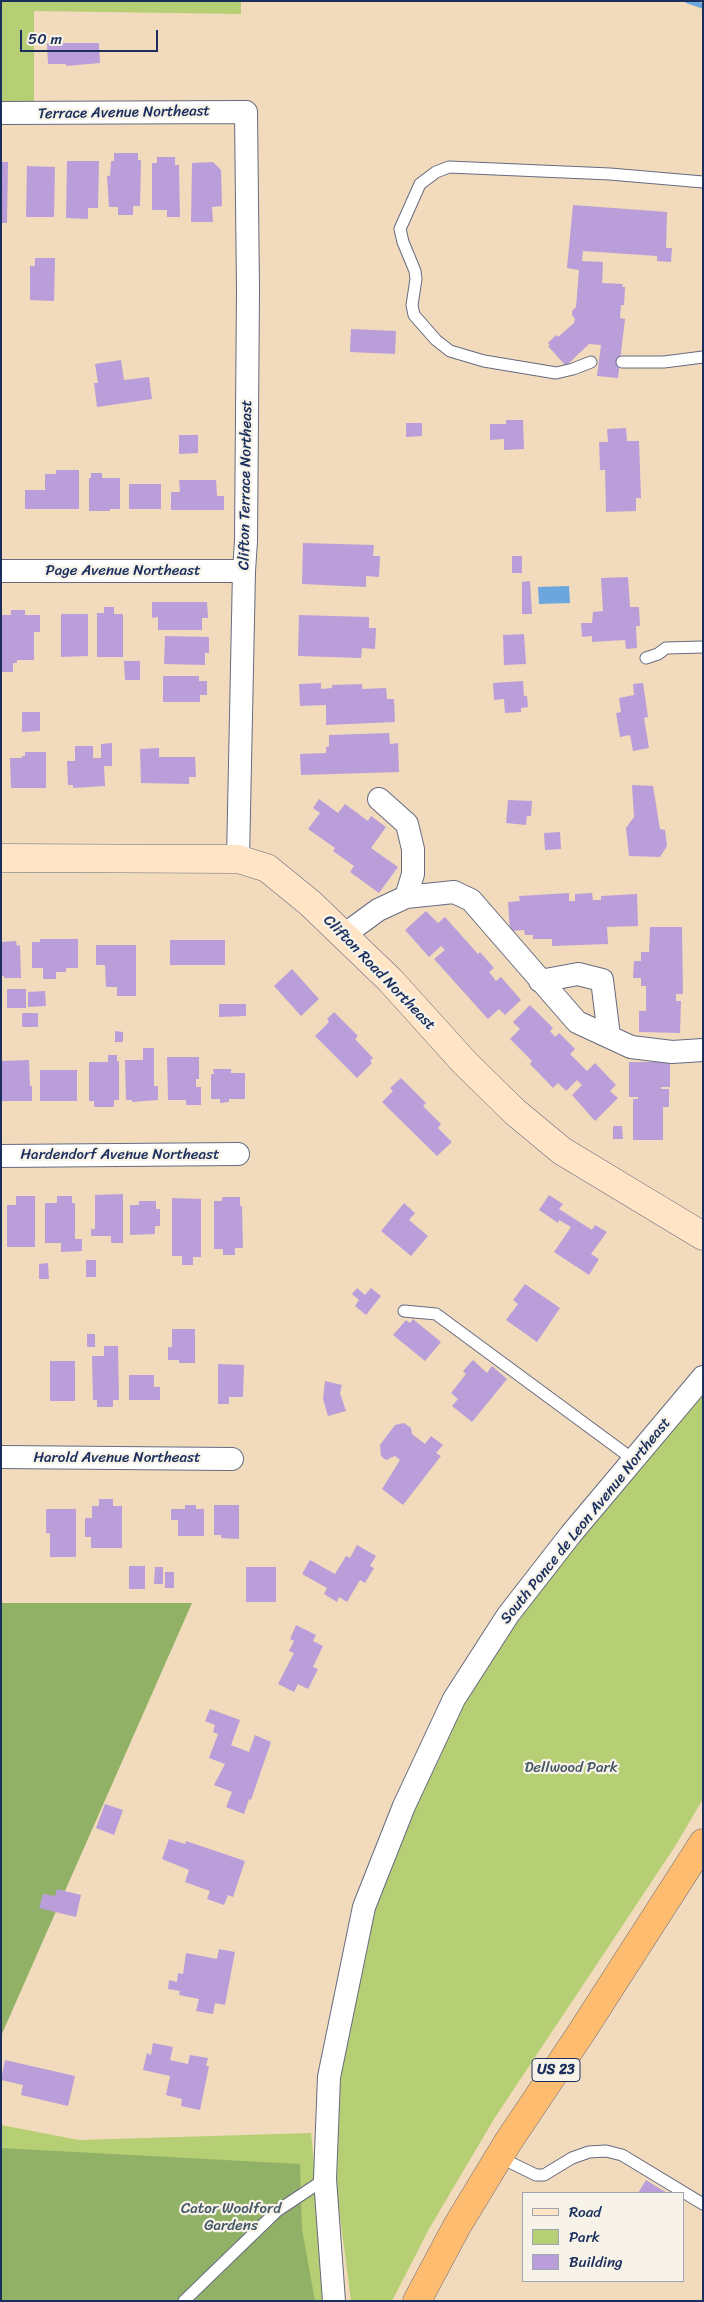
<!DOCTYPE html>
<style>
body{margin:0}
#map{position:relative;width:704px;height:2302px;overflow:hidden;background:#f1dbbc;font-family:Sriracha,sans-serif}
canvas{display:block}
.frame{position:absolute;inset:0;border:2px solid #1b2f5e;pointer-events:none}
.legend{position:absolute;left:522px;top:2192px;width:162px;height:90px;box-sizing:border-box;background:#f7f3e8;border:1px solid #9fa5b1;margin:0;padding:6px 9px;list-style:none;font-size:15px;color:#1b2f5e}
.legend li{display:flex;align-items:center;gap:10px;height:25px}
.legend b{width:25px;border:1px solid #9fa5b1}
.scale{position:absolute;left:20px;top:30px;width:138px;height:22px;box-sizing:border-box;border:2px solid #1b2f5e;border-top:0;padding-left:6px;font-size:15px;line-height:18px;white-space:nowrap;color:#1b2f5e;-webkit-text-stroke:4px #f7f3e8;paint-order:stroke}
</style>
<div id="map">
<canvas width="704" height="2302"></canvas>
<div class="frame"></div>
<ul class="legend">
<li><b style="height:6px;background:#ffe4c6"></b>Road</li>
<li><b style="height:14px;background:#b7cf74"></b>Park</li>
<li><b style="height:14px;background:#ba9ed9"></b>Building</li>
</ul>
<div class="scale">50 m</div>
</div>
<script>
const ctx = document.querySelector('canvas').getContext('2d');
ctx.lineJoin = 'round';
function fill(path, color) { ctx.fillStyle = color; ctx.fill(path, 'evenodd'); }
const poly = rows => new Path2D(rows.map(r => 'M' + r).join(''));
function strokePath(path, color, width, dash) { ctx.strokeStyle = color; ctx.lineWidth = width; ctx.lineCap = dash ? 'butt' : 'round'; ctx.setLineDash(dash || []); ctx.stroke(path); }
function label(font, color, halo, rows, align = 'center') {
  ctx.font = font + ' Sriracha,sans-serif'; ctx.lineWidth = 4.5; ctx.setLineDash([]); ctx.textBaseline = 'middle'; ctx.strokeStyle = halo; ctx.fillStyle = color; for (const [text, x, y, turn = 0] of rows) {
    ctx.save(); ctx.translate(x, y); ctx.rotate((+turn || 0) * Math.PI / 180); ctx.textAlign = isNaN(turn) ? turn : align; if (halo) ctx.strokeText(text, 0, 0); ctx.fillText(text, 0, 0); ctx.restore();
  }
}
const green = poly([
 [1,1,241,1,241,14,34,11,34,109,1,109],
 [703,1384,703,1799,674,1848,494,2119,429,2229,392,2301,351,2301,333,2163,343,2049,358,1945,384,1871,471,1680],
 [1,2125,79,2140,311,2133,328,2301,1,2301]
]);
const forest = poly([
 [1,1603,192,1603,1,2036],
 [1,2148,300,2164,302,2229,315,2301,1,2301]
]);
const water = poly([
 [569,586,570,603,539,604,538,587]
]);
const stream = poly([
 [688,1,703,6]
]);
const building = poly([
 [47,43,99,43,100,63,66,66,66,64,48,64],
 [114,153,138,153,138,160,141,160,140,206,133,206,133,215,118,215,118,207,109,207,107,176,110,176,111,161,114,161],
 [157,157,175,157,175,165,179,165,180,217,167,217,167,210,152,210,152,163,157,163],
 [67,161,99,161,98,208,88,208,88,219,66,218],
 [1,162,8,162,7,223,1,223],
 [213,162,221,170,222,206,212,207,213,222,191,222,192,163],
 [27,166,55,167,54,217,26,217],
 [573,205,667,212,666,248,672,248,671,262,657,261,657,256,583,251,582,261,603,262,602,283,623,284,622,287,625,287,624,305,621,305,620,318,625,319,618,378,597,376,601,345,589,344,566,366,548,346,550,345,548,343,556,335,558,337,574,323,575,319,572,315,572,311,576,307,579,270,567,268],
 [35,258,55,258,54,301,30,300,30,266,35,266],
 [351,329,396,331,395,354,350,352],
 [121,360,124,380,149,377,152,399,97,407,94,383,98,383,95,364],
 [506,420,523,420,524,449,504,450,504,439,490,440,490,424,506,424],
 [406,423,422,423,422,436,406,437],
 [626,428,627,441,639,441,641,498,636,498,636,511,606,512,605,470,600,470,599,442,608,442,607,429],
 [179,435,198,435,198,453,179,454],
 [56,470,79,470,79,509,25,509,25,490,45,490,45,474,56,474],
 [91,473,102,473,102,478,120,478,120,509,110,509,110,511,89,511,89,478,91,478],
 [179,480,216,480,217,496,224,496,224,510,171,510,171,492,180,492],
 [129,484,161,484,161,509,129,509],
 [303,543,374,545,373,556,380,556,379,577,366,576,366,587,302,584],
 [512,556,522,556,522,573,512,573],
 [628,577,630,607,639,607,640,626,636,626,637,648,626,649,625,640,592,642,592,636,582,637,581,623,592,623,593,612,603,611,601,578],
 [530,581,532,614,522,614,522,582],
 [152,602,207,602,208,618,202,618,202,630,158,630,158,617,152,618],
 [104,607,114,607,114,614,123,614,123,657,97,657,97,613,104,613],
 [11,610,25,610,25,615,40,615,40,632,34,632,34,660,17,660,17,663,13,663,13,672,2,672,2,615,11,615],
 [61,614,88,614,88,656,61,657],
 [299,615,369,617,369,628,376,628,375,649,362,648,361,658,298,656],
 [524,634,526,664,504,665,503,635],
 [165,636,209,637,209,653,205,653,205,665,164,664],
 [124,661,140,661,140,680,125,680],
 [163,676,199,676,199,681,207,681,207,695,200,695,200,702,163,702],
 [523,681,524,696,527,696,528,707,521,708,521,712,505,713,504,699,494,700,493,683],
 [321,683,321,689,332,688,332,685,362,684,362,689,386,688,387,699,394,699,395,722,326,725,326,705,300,706,299,684],
 [643,683,648,717,644,718,649,748,633,751,630,735,620,737,616,713,621,712,619,698,634,695,633,684],
 [22,712,40,712,40,731,22,732],
 [389,733,390,744,398,743,399,772,301,775,300,754,326,753,326,747,329,747,329,735],
 [112,743,112,766,104,766,105,786,73,788,73,785,68,785,67,761,75,761,75,746,93,746,93,758,101,758,101,744],
 [159,748,159,757,195,757,196,777,189,777,189,784,141,783,140,749],
 [25,752,46,752,46,788,11,788,10,758,22,758,22,756,25,756],
 [632,785,653,786,660,829,665,830,667,846,660,857,629,856,626,828,634,817],
 [319,799,338,813,345,804,368,821,371,816,386,827,371,848,398,867,379,893,350,872,354,866,333,851,335,848,308,829,320,813,313,808],
 [508,800,532,801,531,816,527,816,526,825,506,823],
 [560,832,561,849,545,850,544,833],
 [569,893,569,901,575,901,575,894,592,893,593,900,601,900,601,896,637,894,638,926,607,927,608,944,552,946,552,939,533,939,533,935,525,935,524,930,510,931,508,902,520,901,519,896],
 [426,911,438,923,445,917,478,954,480,952,494,968,489,972,496,981,501,977,521,1000,505,1015,499,1009,488,1019,434,959,445,950,441,946,429,957,405,930],
 [650,927,682,927,683,994,676,994,676,1001,681,1001,680,1033,639,1032,639,1011,646,1011,646,986,641,986,641,978,633,978,634,961,641,961,641,952,649,952],
 [40,939,78,939,78,968,66,968,66,972,56,972,56,979,43,979,43,968,32,968,32,942,40,942],
 [170,940,225,940,225,965,170,965],
 [16,941,17,946,20,945,21,978,4,978,4,976,1,976,1,942],
 [96,945,136,945,136,996,117,996,117,987,106,987,105,965,96,965],
 [292,969,319,999,301,1016,274,986],
 [7,989,26,989,26,1008,7,1008],
 [45,991,46,1006,28,1007,28,992],
 [219,1004,246,1004,246,1016,219,1017],
 [530,1005,553,1028,550,1031,555,1037,559,1033,575,1049,570,1054,587,1071,595,1063,616,1085,610,1091,618,1098,595,1121,572,1095,582,1085,577,1080,566,1091,558,1083,553,1088,530,1064,532,1061,510,1039,520,1029,513,1022],
 [334,1012,358,1036,355,1039,373,1058,370,1061,372,1063,357,1078,315,1036,329,1022,327,1019],
 [22,1013,38,1013,38,1027,22,1027],
 [115,1031,123,1032,123,1042,115,1042],
 [143,1048,154,1048,154,1086,158,1086,158,1100,132,1102,132,1100,126,1100,125,1060,143,1060],
 [108,1055,117,1055,117,1061,119,1061,119,1100,114,1100,114,1107,94,1107,94,1101,89,1101,89,1062,108,1062],
 [167,1057,199,1057,199,1079,196,1079,196,1087,201,1087,201,1105,186,1105,186,1100,168,1100],
 [29,1060,30,1086,32,1086,32,1101,1,1101,1,1061],
 [629,1062,670,1062,670,1087,661,1087,661,1089,669,1089,669,1107,663,1107,663,1140,633,1140,633,1099,638,1099,638,1097,629,1097],
 [213,1069,231,1069,231,1073,245,1073,245,1099,229,1099,229,1102,220,1103,220,1099,211,1099,211,1074,214,1074],
 [40,1070,77,1070,77,1101,40,1101],
 [401,1078,426,1103,423,1106,441,1124,438,1128,452,1142,437,1156,382,1102,393,1091,390,1088],
 [613,1126,622,1126,623,1139,613,1139],
 [123,1194,123,1243,111,1243,111,1236,91,1236,91,1229,95,1229,95,1195],
 [549,1195,563,1204,559,1209,592,1230,595,1225,607,1232,591,1254,599,1259,589,1275,554,1252,571,1227,559,1220,558,1223,539,1210],
 [16,1196,35,1196,35,1247,7,1247,7,1205,16,1205],
 [57,1196,72,1196,72,1203,75,1203,75,1239,82,1239,82,1251,61,1252,61,1243,45,1243,45,1203,57,1203],
 [222,1197,240,1197,240,1206,242,1206,243,1248,235,1248,235,1255,223,1255,223,1249,214,1249,214,1201,222,1201],
 [172,1198,201,1199,201,1257,193,1257,193,1265,182,1265,182,1256,172,1256],
 [139,1201,156,1201,156,1209,160,1209,160,1226,155,1226,155,1234,130,1235,130,1205,139,1205],
 [404,1203,415,1213,409,1220,428,1236,411,1256,381,1231],
 [86,1260,96,1260,96,1277,86,1277],
 [48,1263,49,1279,39,1279,39,1264],
 [525,1284,560,1308,537,1342,506,1320,518,1304,513,1300],
 [357,1288,365,1295,371,1288,381,1296,366,1315,355,1306,359,1300,352,1294],
 [413,1319,441,1342,425,1361,393,1335,406,1320,410,1323],
 [172,1329,195,1329,195,1363,179,1363,179,1360,168,1360,168,1347,172,1347],
 [87,1334,95,1334,95,1347,87,1347],
 [104,1346,118,1346,119,1400,113,1400,113,1407,97,1407,97,1400,93,1400,92,1356,104,1356],
 [473,1360,487,1373,492,1366,507,1379,472,1422,452,1406,458,1399,451,1393,466,1374,463,1371],
 [50,1361,75,1361,75,1401,50,1401],
 [218,1364,244,1365,243,1397,229,1397,229,1404,218,1404],
 [129,1375,154,1375,154,1387,160,1387,160,1400,129,1400],
 [325,1381,342,1385,340,1393,346,1411,328,1416,323,1399],
 [404,1423,411,1428,412,1434,425,1444,431,1436,443,1445,436,1453,441,1456,403,1505,382,1489,400,1460,395,1456,386,1460,381,1456,380,1445,395,1425],
 [99,1499,113,1499,113,1506,122,1506,122,1548,91,1548,91,1537,85,1537,85,1518,92,1518,92,1506,99,1506],
 [185,1505,196,1505,196,1509,204,1509,204,1536,178,1536,178,1520,171,1520,171,1509,185,1509],
 [214,1505,239,1505,239,1539,221,1538,221,1535,214,1535],
 [46,1509,76,1509,76,1557,50,1557,50,1533,46,1533],
 [357,1545,376,1556,370,1566,374,1568,365,1583,360,1580,347,1602,339,1597,337,1602,324,1594,327,1588,302,1574,310,1560,335,1574,346,1556,350,1558],
 [129,1566,145,1566,145,1589,129,1589],
 [155,1567,163,1567,163,1584,154,1584],
 [246,1567,276,1567,276,1602,246,1602],
 [165,1572,174,1572,174,1588,165,1588],
 [296,1625,316,1635,313,1641,323,1646,313,1667,318,1669,308,1689,298,1684,294,1692,278,1684,294,1653,289,1651,294,1641,290,1639],
 [210,1709,240,1720,231,1745,249,1752,255,1735,271,1742,251,1800,249,1799,244,1814,226,1807,232,1792,214,1785,225,1764,209,1758,218,1734,213,1732,215,1725,205,1721],
 [105,1804,123,1810,114,1835,96,1828],
 [169,1839,185,1844,186,1841,245,1861,233,1897,228,1895,224,1905,207,1899,210,1891,185,1882,189,1870,162,1859],
 [57,1889,81,1895,76,1917,39,1908,43,1894,55,1896],
 [219,1949,235,1952,225,2005,215,2003,213,2014,196,2011,199,1999,179,1995,180,1991,168,1989,169,1980,177,1982,178,1973,183,1974,186,1953,217,1959],
 [153,2043,173,2047,170,2060,188,2064,190,2055,208,2058,206,2066,209,2066,200,2110,181,2106,182,2099,166,2095,170,2076,143,2070,147,2053,151,2055],
 [5,2060,75,2076,68,2106,21,2095,23,2085,1,2080],
 [646,2180,667,2193,638,2193]
]);
const lane = poly([
 [591,362,573,369,556,373,484,361,450,351,436,340,414,315,412,305,416,279,415,271,403,242,400,229,420,184,436,172,449,167,610,174,703,182],
 [622,362,664,362,703,357],
 [646,658,658,654,666,648,703,647],
 [404,1311,436,1314,634,1460],
 [499,2157,536,2175,544,2175,572,2158,589,2152,606,2151,622,2155,703,2204],
 [184,2301,277,2211,325,2179]
]);
const street = poly([
 [1,113,246,112,248,290,246,541,244,571,238,859],
 [1,571,244,571],
 [379,799,407,824,413,849,413,874,406,897],
 [344,935,378,910,406,897,454,892,471,900,577,1022,631,1047,672,1052,703,1050],
 [540,981,578,974,602,980,609,1036],
 [1,1156,238,1154],
 [1,1457,232,1459],
 [334,2301,325,2179,329,2077,364,1907,404,1806,454,1699,508,1615,571,1534,703,1377]
]);
const secondary = poly([
 [1,858,238,859,267,868,310,903,390,980,465,1063,515,1112,562,1151,703,1236]
]);
const highway = poly([
 [417,2301,457,2226,508,2142,581,2033,703,1843]
]);
const shields = [
 [556,2070,48]
];
const shieldNames = [
 ["US 23",556,2070]
];
const streetNames = [
 ["Terrace Avenue Northeast",124,113,-1],
 ["Clifton Terrace Northeast",246,485,-89],
 ["Page Avenue Northeast",123,571],
 ["Clifton Road Northeast",379,973,46],
 ["Hardendorf Avenue Northeast",120,1155],
 ["Harold Avenue Northeast",117,1458],
 ["South Ponce de Leon Avenue Northeast",586,1521,-51]
];
const parkNames = [
 ["Dellwood Park",571,1768],
 ["Cator Woolford",231,2209],
 ["Gardens",231,2226]
];
fill(green, '#b7cf74');
fill(forest, '#91b266');
fill(water, '#6ba7dc');
strokePath(stream, '#6ba7dc', 5.5);
fill(building, '#ba9ed9');
strokePath(lane, '#666b7f', 13);
strokePath(street, '#666b7f', 24);
strokePath(secondary, '#666b7f', 29);
strokePath(highway, '#666b7f', 29);
strokePath(lane, '#fff', 11);
strokePath(street, '#fff', 22);
strokePath(secondary, '#ffe4c6', 28);
strokePath(highway, '#febc70', 28);
for (const [x, y, w] of shields) { const box = new Path2D(); box.roundRect(x - w / 2, y - 11.5, w, 23, 4); ctx.fillStyle = '#f7f3e8'; ctx.fill(box); strokePath(box, '#1b2f5e', 1); }
label('bold 14px', '#1b2f5e', null, shieldNames);
label('15px', '#1b2f5e', '#f7f3e8', streetNames);
label('15px', '#425764', '#f7f3e8', parkNames);
</script>
